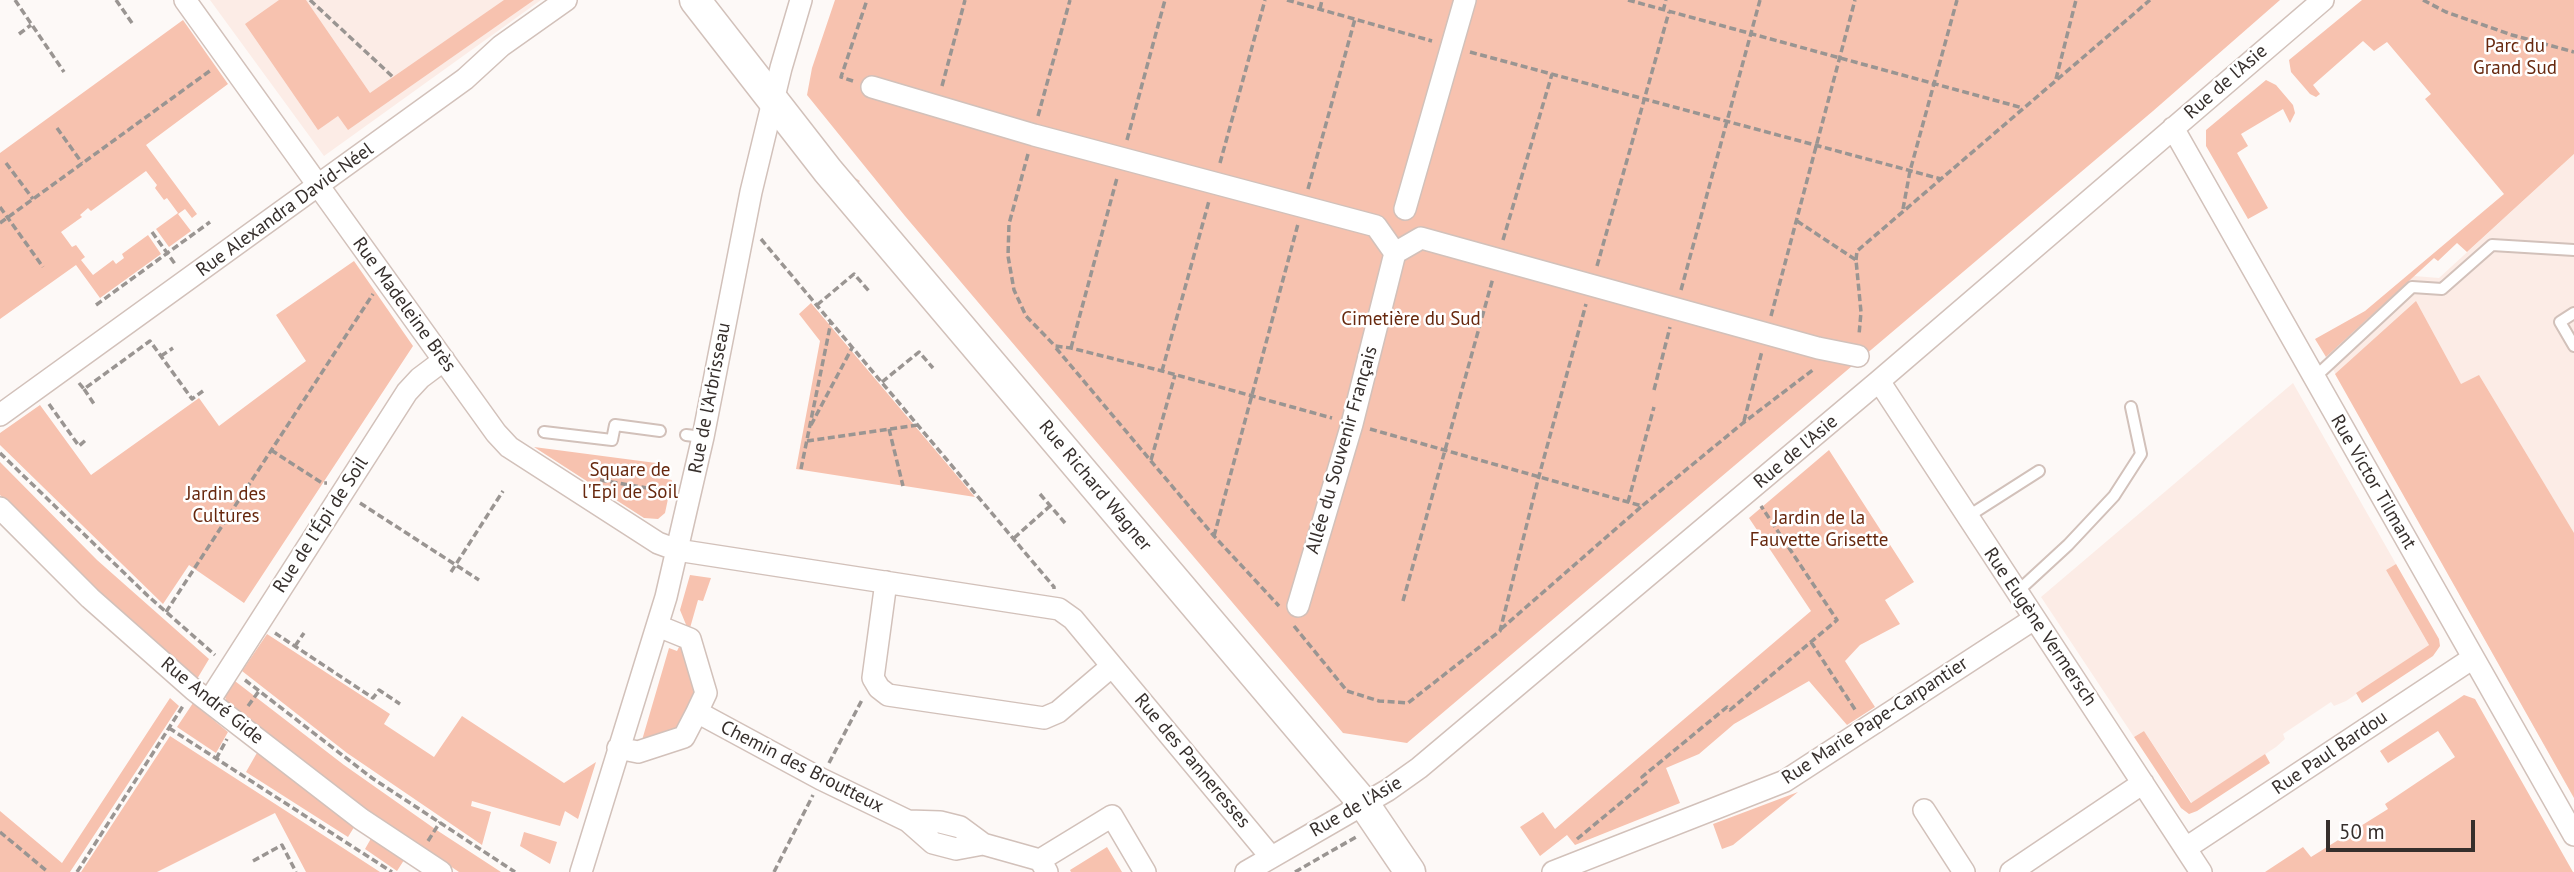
<!DOCTYPE html>
<meta charset="utf-8">
<style>
body{margin:0}
#map{position:relative;width:2574px;height:872px;overflow:hidden;background:#fdf9f7;font-family:"PT Sans",sans-serif}
canvas{display:block}
.scale{position:absolute;left:2326px;top:820px;width:149px;height:32px;box-sizing:border-box;border:4px solid #362f2c;border-top:0;padding-left:9px;font-size:21px;line-height:24px;white-space:nowrap;color:#362f2c;-webkit-text-stroke:5px #fff;paint-order:stroke}
</style>
<div id="map">
<canvas width="2574" height="872"></canvas>
<div class="scale">50 m</div>
</div>
<script>
const ctx = document.querySelector('canvas').getContext('2d');
ctx.lineJoin = 'round';
function fill(path, color) { ctx.fillStyle = color; ctx.fill(path, 'evenodd'); }
const poly = rows => new Path2D(rows.map(r => 'M' + r).join(''));
function strokePath(path, color, width, dash) { ctx.strokeStyle = color; ctx.lineWidth = width; ctx.lineCap = dash ? 'butt' : 'round'; ctx.setLineDash(dash || []); ctx.stroke(path); }
function label(font, color, halo, rows, align = 'center') {
  ctx.font = font + ' "PT Sans",sans-serif'; ctx.lineWidth = 5; ctx.setLineDash([]); ctx.textBaseline = 'middle'; ctx.strokeStyle = halo; ctx.fillStyle = color; for (const [text, x, y, turn = 0] of rows) {
    ctx.save(); ctx.translate(x, y); ctx.rotate((+turn || 0) * Math.PI / 180); ctx.textAlign = isNaN(turn) ? turn : align; if (halo) ctx.strokeText(text, 0, 0); ctx.fillText(text, 0, 0); ctx.restore();
  }
}
const built = poly([
 [210,0,541,0,324,156],
 [2574,154,2574,798,2326,357,2414,276,2439,278],
 [2293,383,2396,564,2386,570,2429,645,2346,701,2334,706,2331,702,2283,734,2285,739,2276,747,2192,803,2144,731,2134,737,2041,597]
]);
const green = poly([
 [279,0,306,0,370,93,504,0,534,0,348,130,338,116,318,130,245,24],
 [835,0,2280,0,2153,111,1407,743,1343,733,905,216,807,95,812,68],
 [2362,0,2574,0,2574,154,2467,252,2457,243,2438,261,2434,258,2326,357,2315,339,2365,311,2504,194,2425,99,2431,94,2387,42,2374,51,2363,41,2313,85,2320,94,2316,97,2310,94,2291,72,2289,60],
 [183,20,228,84,146,145,197,214,192,218,185,209,178,214,191,231,169,247,156,229,178,213,167,198,164,200,155,188,157,185,146,171,91,211,88,208,80,215,82,217,61,232,72,247,76,245,85,257,81,260,93,275,113,260,116,264,124,258,122,254,148,235,161,254,100,298,76,265,0,319,0,153],
 [2266,80,2276,85,2293,105,2295,113,2290,123,2283,109,2241,134,2248,146,2237,153,2268,208,2248,219,2206,146,2206,130],
 [844,171,860,181,858,183,1279,679,1274,683],
 [354,261,413,346,244,603,189,565,163,604,0,445,0,433,40,405,91,475,199,398,219,426,306,361,276,315],
 [2416,301,2461,384,2479,375,2574,533,2574,798,2335,374],
 [811,303,975,497,796,469,820,341,799,314],
 [534,447,656,463,655,477,672,480,665,513,658,519,644,518],
 [1829,450,1914,582,1885,600,1900,624,1860,645,1845,661,1875,707,1847,725,1809,681,1734,724,1699,754,1666,768,1680,803,1575,845,1567,835,1540,856,1520,827,1543,812,1555,829,1811,611,1749,518],
 [0,462,97,560,209,659,197,679,99,593,0,495],
 [2396,564,2439,639,2440,646,2433,656,2362,703,2356,693,2429,645,2386,570],
 [690,575,711,578,703,601,698,600,690,628,687,627,680,610],
 [267,634,390,714,384,724,434,757,462,716,564,783,596,762,578,819,565,811,560,826,472,801,471,806,491,812,482,845,347,753,242,671],
 [682,641,702,691,683,734,640,747,669,648,677,651],
 [231,678,344,765,435,829,501,872,459,872,325,782,228,706,224,694],
 [2464,695,2475,699,2573,872,2265,872,2303,847,2311,857,2388,809,2385,804,2455,757,2438,731,2388,763,2380,751],
 [170,698,179,706,70,872,0,872,0,811,62,863],
 [193,703,228,732,216,753,177,727],
 [2144,731,2191,803,2265,754,2270,763,2197,811,2189,814,2181,808,2134,737],
 [170,736,283,809,380,872,306,872,275,813,157,872,81,872],
 [258,751,356,824,348,837,246,772],
 [1798,792,1733,845,1722,849,1713,824],
 [524,832,557,842,550,864,520,846],
 [373,835,406,857,397,871,365,849],
 [1107,847,1122,872,1071,872,1070,870]
]);
const path = poly([
 [15,0,64,72],
 [116,0,132,23],
 [310,0,393,77],
 [1287,0,1432,41],
 [1628,0,2023,108],
 [2423,0,2446,12,2512,35,2574,52],
 [1320,9,1322,0],
 [1663,11,1666,0],
 [19,34,31,25],
 [1470,52,1941,179],
 [2056,79,2076,0],
 [853,81,841,77,867,0],
 [942,86,965,0],
 [1038,116,1070,0],
 [57,128,82,163],
 [1127,140,1165,0],
 [1028,154,1009,224,1008,256,1014,290,1026,316,1055,346,1071,348,1162,371,1332,418],
 [6,163,33,199],
 [1220,163,1265,0],
 [1308,189,1355,19],
 [0,207,43,267],
 [1903,209,1910,171,1957,0],
 [1797,221,1856,260,1861,312,1859,335],
 [0,223,211,70],
 [152,232,175,264],
 [761,239,1054,587,1054,589],
 [1503,240,1552,74],
 [1856,260,1857,251,2150,0],
 [1597,266,1669,12],
 [1681,290,1760,0],
 [96,305,210,222],
 [817,305,854,274,869,291],
 [1771,316,1855,0],
 [1056,348,1214,536,1279,606],
 [1071,348,1117,178],
 [161,356,173,348],
 [1162,371,1209,201],
 [882,382,919,352,933,368],
 [79,383,84,389,150,341,192,399,203,391],
 [84,389,94,404],
 [1654,390,1670,327],
 [49,404,79,446,87,439],
 [1744,421,1762,351],
 [811,425,852,348],
 [889,429,903,486],
 [1370,429,1642,506,1743,423,1814,369],
 [807,441,918,425],
 [271,450,322,483,327,483],
 [0,453,148,596,215,655],
 [1151,460,1175,375],
 [801,469,831,322],
 [600,480,671,492],
 [1040,494,1065,523],
 [1628,502,1654,407],
 [360,503,479,580],
 [1214,536,1298,224],
 [1014,538,1050,506],
 [451,572,503,491],
 [1403,601,1493,278],
 [166,612,373,294],
 [1294,626,1347,691,1379,701,1408,703,1500,631,1539,476,1586,304],
 [1501,629,1642,506],
 [275,633,373,698,379,690,400,704],
 [1811,642,1856,711],
 [295,646,304,633],
 [245,680,372,778,515,872],
 [248,706,259,691],
 [169,728,392,872],
 [216,759,227,739],
 [829,763,863,698],
 [0,832,48,872],
 [1577,839,1646,782,1642,777,1727,707,1730,710,1837,620,1761,506],
 [428,841,440,822],
 [253,861,282,845,296,872],
 [77,872,183,706],
 [774,872,813,795],
 [1295,872,1356,837]
]);
const lane = poly([
 [2574,313,2560,322,2574,346],
 [2314,378,2412,287,2442,289,2492,245,2574,250],
 [544,432,612,440,615,425,660,431],
 [686,435,703,437],
 [1967,517,2039,471],
 [2017,592,2068,545,2114,496,2141,454,2131,407]
]);
const street = poly([
 [185,0,496,433,509,447,658,543,677,550,1059,609,1073,619,1271,857],
 [872,87,1034,135,1376,226,1395,253,1421,238,1818,348,1858,356],
 [2173,128,2574,835],
 [1405,209,1465,0],
 [1879,381,2201,872],
 [0,415,465,79,501,46,566,0],
 [0,508,90,598,194,690,361,819,441,872],
 [886,582,873,678,879,688,888,695,1044,718,1058,712,1112,666],
 [1298,606,1352,424,1395,253],
 [658,626,690,639,706,693,697,712,821,779,908,821,940,822,960,827,983,844,1040,860,1047,872],
 [209,701,407,392,420,378,444,360],
 [618,748,638,752,684,737,697,712],
 [1924,810,1964,872],
 [908,821,933,843,956,849,983,844],
 [2186,848,2473,658],
 [1040,860,1112,816,1145,872],
 [581,872,666,597,703,437,751,192,781,68,801,0],
 [1246,872,1388,790,1419,768,1879,381,2323,0],
 [1553,872,1785,781,2034,619],
 [2011,872,2143,783]
]);
const secondary = poly([
 [695,0,828,171,1364,804,1410,872]
]);
const parkNames = [
 ["Parc du",2515,47],
 ["Grand Sud",2515,69],
 ["Cimetière du Sud",1411,320],
 ["Square de",630,471],
 ["l'Epi de Soil",630,493],
 ["Jardin des",226,495],
 ["Cultures",226,517],
 ["Jardin de la",1819,519],
 ["Fauvette Grisette",1819,541]
];
const streetNames = [
 ["Rue de l'Asie",2226,82,-41],
 ["Rue Alexandra David-Néel",285,210,-36],
 ["Rue Madeleine Brès",404,305,54],
 ["Rue de l'Arbrisseau",710,398,-79],
 ["Allée du Souvenir Français",1342,450,-74],
 ["Rue de l'Asie",1796,452,-40],
 ["Rue Victor Tilmant",2373,482,60],
 ["Rue Richard Wagner",1095,486,50],
 ["Rue de l'Épi de Soil",321,525,-57],
 ["Rue Eugène Vermersch",2040,627,56],
 ["Rue André Gide",212,701,39],
 ["Rue Marie Pape-Carpantier",1875,721,-33],
 ["Rue Paul Bardou",2330,753,-34],
 ["Rue des Panneresses",1192,761,50],
 ["Chemin des Broutteux",802,767,27],
 ["Rue de l'Asie",1356,807,-30]
];
fill(built, '#fcece6');
fill(green, '#f7c2af');
strokePath(lane, '#d2c1ba', 14);
strokePath(street, '#d2c1ba', 24);
strokePath(secondary, '#d2c1ba', 33);
strokePath(path, '#9a9592', 3.5, [7, 3.5]);
strokePath(lane, '#fff', 10);
strokePath(street, '#fff', 21);
strokePath(secondary, '#fff', 30);
label('19px', '#67280e', '#fff', parkNames);
label('19px', '#362f2c', '#fff', streetNames);
</script>
